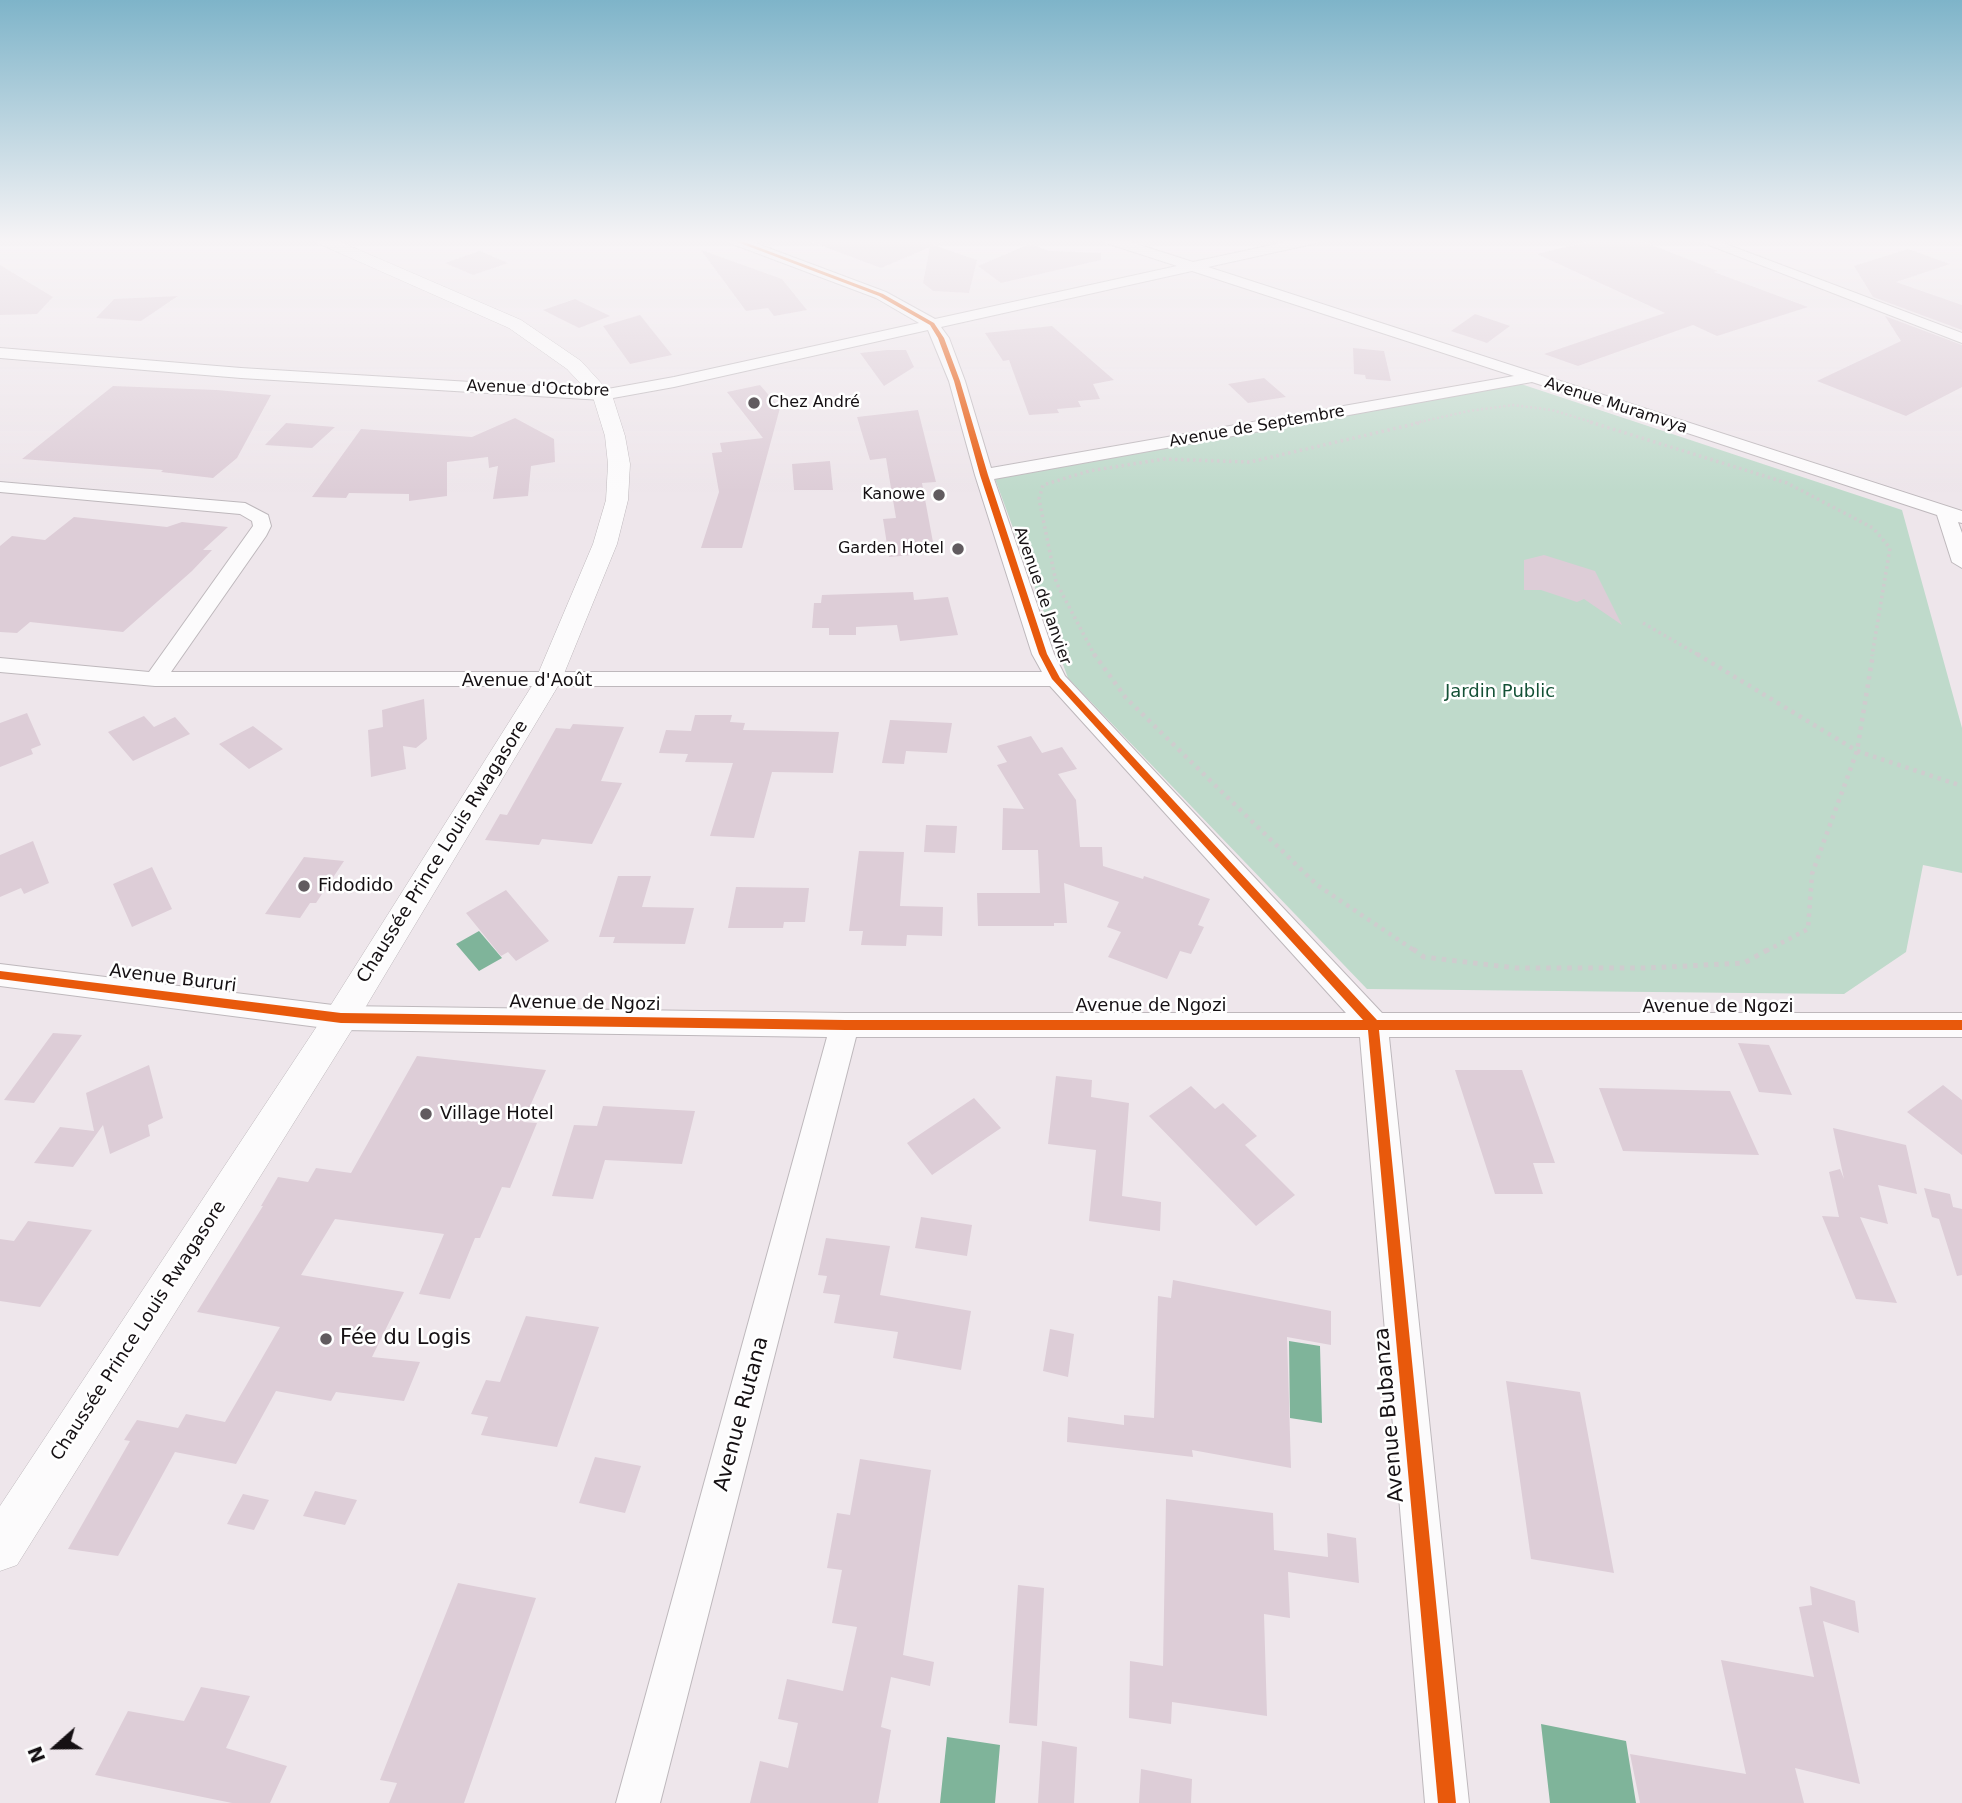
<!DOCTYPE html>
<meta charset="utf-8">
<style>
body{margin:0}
#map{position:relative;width:1962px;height:1803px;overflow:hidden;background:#eee6eb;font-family:"DejaVu Sans",sans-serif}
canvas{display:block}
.north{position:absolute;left:21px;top:1712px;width:70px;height:70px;-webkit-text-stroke:5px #fff;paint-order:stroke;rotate:249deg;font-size:19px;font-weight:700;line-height:28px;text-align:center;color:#151013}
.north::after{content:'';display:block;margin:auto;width:24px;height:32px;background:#151013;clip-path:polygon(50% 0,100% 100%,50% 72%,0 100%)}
</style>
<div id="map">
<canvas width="1962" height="1803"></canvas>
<div class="north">N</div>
</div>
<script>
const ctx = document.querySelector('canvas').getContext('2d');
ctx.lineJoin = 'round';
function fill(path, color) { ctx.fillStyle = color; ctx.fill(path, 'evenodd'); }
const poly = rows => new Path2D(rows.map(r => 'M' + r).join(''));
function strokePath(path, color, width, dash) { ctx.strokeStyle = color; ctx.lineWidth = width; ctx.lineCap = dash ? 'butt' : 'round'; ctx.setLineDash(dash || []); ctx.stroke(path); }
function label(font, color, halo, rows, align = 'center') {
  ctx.font = font + ' "DejaVu Sans",sans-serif'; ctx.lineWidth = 5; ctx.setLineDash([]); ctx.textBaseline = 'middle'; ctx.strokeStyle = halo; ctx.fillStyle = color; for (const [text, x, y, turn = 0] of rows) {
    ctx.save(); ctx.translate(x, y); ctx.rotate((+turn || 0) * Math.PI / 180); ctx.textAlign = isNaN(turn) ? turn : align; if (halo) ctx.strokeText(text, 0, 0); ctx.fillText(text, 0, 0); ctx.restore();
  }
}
const green = poly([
 [1521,384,1902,510,1962,728,1962,873,1923,865,1906,952,1844,994,1367,989,1068,678,994,476]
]);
const water = poly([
 [479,931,502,958,479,971,456,944],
 [1289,1341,1320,1346,1322,1423,1290,1418],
 [1541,1724,1626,1741,1636,1803,1550,1803],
 [947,1737,1000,1745,995,1803,940,1803]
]);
const building = poly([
 [812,240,946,240,933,245,977,260,969,293,933,291,923,283,930,247,881,268,812,242],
 [1596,240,1639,240,1718,271,1714,272,1808,307,1717,336,1693,325,1578,366,1544,354,1665,313,1537,254],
 [1030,244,1049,251,1101,253,1101,260,1001,283,978,266],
 [1908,249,1950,264,1896,282,1962,305,1962,330,1873,297,1854,266],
 [701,250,782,279,807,310,774,316,768,308,746,311],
 [480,251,508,263,473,275,445,263],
 [0,265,53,297,37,314,0,315],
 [178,296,141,321,96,318,114,299],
 [575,299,610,316,579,328,543,310],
 [1475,314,1510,326,1487,343,1451,331],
 [640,315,672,355,630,364,603,326],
 [1885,316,1962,345,1962,387,1906,416,1817,381,1901,341],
 [1052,326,1114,380,1093,384,1100,399,1078,401,1081,407,1057,409,1059,413,1029,415,1009,360,1003,361,985,333],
 [1353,348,1384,351,1391,381,1366,379,1365,375,1354,374],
 [887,350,906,350,914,367,884,386,860,353],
 [1264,378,1286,397,1248,403,1228,384],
 [760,385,780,408,742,548,701,548,719,492,712,453,722,452,720,443,763,438,727,392],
 [113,386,217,390,271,395,237,458,213,478,161,472,163,470,22,459],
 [918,410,936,482,922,483,935,553,889,557,883,519,896,518,886,458,870,460,857,417],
 [515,418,554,439,555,462,531,466,528,496,493,499,498,466,489,468,488,457,447,462,447,496,409,501,409,494,349,493,346,498,312,497,361,429,472,437],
 [286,423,335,427,312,448,265,445],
 [830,461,833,490,794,490,792,464],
 [74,517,167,527,182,522,228,527,203,550,212,550,192,571,123,632,30,622,17,633,0,632,0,546,12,536,45,540],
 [1544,555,1595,571,1622,625,1584,599,1577,602,1541,590,1524,590,1524,560],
 [913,592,914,600,948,597,958,635,900,641,897,625,856,627,856,635,829,635,829,628,812,628,814,603,821,603,822,595],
 [424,699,427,739,416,748,403,746,406,769,371,777,368,730,383,727,382,710],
 [27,713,41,745,31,749,33,754,0,767,0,723],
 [695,715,732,715,730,722,745,723,743,730,839,732,833,773,772,772,754,838,710,836,733,763,685,762,688,754,659,753,666,730,691,731],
 [144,716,154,727,175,717,190,734,133,761,108,732],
 [890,720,952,723,947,753,906,751,904,764,882,763],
 [573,724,624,727,601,781,622,783,592,844,542,839,539,845,485,840,500,814,507,815,556,728,570,729],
 [253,726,283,749,249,769,219,744],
 [1031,736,1042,753,1062,747,1077,769,1058,774,1076,800,1080,847,1102,847,1103,866,1143,879,1144,876,1210,899,1198,925,1204,927,1191,954,1180,951,1167,979,1108,957,1121,932,1107,927,1119,902,1064,883,1067,923,1054,923,1054,926,978,926,977,893,1040,893,1038,850,1002,850,1003,808,1024,809,997,765,1007,762,997,746],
 [926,825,957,826,955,853,924,852],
 [33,841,49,883,24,894,21,888,0,897,0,855],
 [859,851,904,852,900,906,943,907,942,936,907,935,906,946,861,945,863,931,849,931],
 [304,857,344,861,316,903,310,903,300,918,265,914],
 [152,867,172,909,132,927,113,884],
 [618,876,651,876,642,907,694,908,685,944,613,943,615,937,599,937],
 [736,887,809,888,805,922,784,922,783,928,728,928],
 [506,890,549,941,516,961,508,952,501,956,466,913],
 [53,1033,82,1035,34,1103,4,1100],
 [1738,1043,1769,1045,1792,1095,1759,1092],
 [417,1056,546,1070,523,1122,537,1123,510,1188,502,1187,480,1238,475,1238,450,1299,419,1294,444,1234,335,1219,301,1275,404,1292,372,1357,420,1362,404,1401,336,1392,331,1401,276,1391,236,1464,175,1452,118,1556,68,1549,130,1441,124,1440,137,1420,178,1428,186,1414,225,1422,280,1327,197,1312,263,1206,261,1206,278,1177,308,1182,316,1168,351,1173],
 [149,1065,163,1118,148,1125,150,1136,110,1154,103,1125,73,1167,34,1163,60,1127,94,1131,86,1093],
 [1455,1070,1522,1070,1555,1163,1533,1163,1543,1194,1495,1194],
 [1056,1076,1092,1080,1091,1097,1129,1103,1122,1196,1161,1202,1160,1231,1089,1221,1096,1150,1048,1144],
 [1943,1085,1962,1100,1962,1155,1907,1112],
 [1191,1086,1215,1109,1223,1103,1257,1136,1245,1145,1295,1195,1256,1226,1149,1116],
 [1599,1088,1730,1091,1759,1155,1623,1151],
 [974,1098,1001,1128,932,1175,907,1143],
 [603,1106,695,1111,682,1164,605,1160,593,1199,552,1196,574,1125,597,1126],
 [1833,1128,1906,1145,1917,1194,1878,1185,1888,1224,1860,1217,1897,1303,1856,1299,1822,1216,1839,1217,1829,1172,1840,1169,1844,1179],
 [1924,1188,1950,1194,1953,1207,1962,1209,1962,1275,1957,1276,1939,1219,1932,1217],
 [921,1217,972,1225,967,1256,915,1248],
 [28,1221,92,1230,40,1307,0,1301,0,1239,14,1241],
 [826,1238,890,1246,880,1295,971,1311,961,1370,893,1358,898,1332,834,1323,840,1295,823,1293,827,1276,818,1275],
 [1173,1280,1331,1311,1331,1345,1287,1337,1291,1468,1192,1450,1193,1457,1067,1442,1068,1417,1124,1425,1124,1415,1154,1418,1158,1296,1171,1298],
 [526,1316,599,1327,557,1447,481,1435,488,1417,471,1414,486,1380,500,1382],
 [1050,1329,1074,1334,1068,1377,1043,1371],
 [1506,1381,1580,1392,1614,1573,1531,1559],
 [595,1457,641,1466,625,1513,579,1503],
 [860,1459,931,1470,903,1655,934,1662,930,1686,891,1677,881,1727,891,1730,878,1803,750,1803,760,1761,788,1768,798,1723,778,1719,787,1679,843,1691,857,1627,832,1623,842,1570,827,1568,837,1513,850,1515],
 [315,1491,357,1500,345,1525,303,1516],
 [243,1494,269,1500,254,1530,227,1524],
 [1166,1499,1273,1513,1274,1550,1328,1557,1327,1533,1356,1538,1359,1583,1288,1572,1290,1618,1264,1614,1267,1716,1172,1702,1171,1724,1129,1718,1130,1661,1163,1666],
 [458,1583,536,1598,464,1803,389,1803,397,1783,380,1780],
 [1018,1585,1044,1588,1037,1726,1009,1723],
 [1810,1586,1855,1601,1859,1633,1823,1621,1860,1784,1795,1768,1804,1803,1640,1803,1630,1754,1746,1774,1721,1660,1814,1677,1799,1607,1812,1605],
 [201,1687,250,1696,226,1748,287,1766,270,1803,232,1803,95,1775,128,1711,184,1721],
 [1042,1741,1077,1747,1074,1803,1038,1803],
 [1141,1769,1192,1779,1191,1803,1139,1803]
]);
const pathFar3 = poly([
 [1415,423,1469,411,1513,405,1552,410,1595,423]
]);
const pathFar2 = poly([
 [1590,422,1787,483,1873,528,1890,548,1872,656],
 [1643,623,1700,656],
 [1095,656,1056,582,1039,499,1043,485,1089,471,1164,459,1250,462,1423,422]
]);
const pathFar1 = poly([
 [1094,654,1126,698,1317,885,1415,951],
 [1697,654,1857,751,1962,786],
 [1766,951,1808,929,1812,874,1857,751,1873,654]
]);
const path = poly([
 [1413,949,1424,957,1516,968,1647,968,1744,963,1769,949]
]);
const minor = poly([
 [729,240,747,240,886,292,935,319,1177,266,1106,243,1105,240,1124,240,1193,262,1295,240,1318,240,1317,243,1208,267,1962,511,1962,523,1958,522,1962,533,1962,568,1952,562,1937,515,1532,382,994,479,1054,654,1065,676,1382,1013,1962,1013,1962,1037,1389,1037,1469,1803,1425,1803,1360,1037,856,1037,660,1803,616,1803,827,1037,341,1030,0,986,0,964,341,1006,845,1013,1346,1013,1050,686,155,686,0,672,0,658,149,672,253,526,252,521,240,514,0,492,0,482,245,503,268,515,271,526,266,536,171,672,1042,672,1032,654,975,475,949,381,928,330,674,387,602,400,241,378,0,358,0,348,241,368,602,390,674,377,919,323,876,298,730,243,729,240],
 [1192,271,1514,376,991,468,965,381,949,338,941,327,1192,271],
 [1696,240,1715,240,1962,333,1962,343,1696,240]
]);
const tertiary = poly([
 [315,240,336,240,521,320,581,361,612,395,625,436,630,464,628,500,617,544,561,681,353,1028,17,1565,0,1571,0,1506,329,1008,535,681,593,544,606,500,608,464,605,436,593,397,567,369,509,328,317,243,315,240]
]);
const cycleway = poly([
 [732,240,739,240,883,294,934,323,944,338,960,381,988,475,1047,654,1060,678,1377,1020,1962,1020,1962,1030,1379,1030,1456,1803,1438,1803,1368,1030,845,1030,341,1023,0,979,0,971,341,1013,845,1020,1363,1020,1052,679,1039,654,980,475,954,381,938,338,930,325,879,296,732,240]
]);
const markers = [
 [754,403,7,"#615b5f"],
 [939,495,7,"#615b5f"],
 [958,549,7,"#615b5f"],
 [304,886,7,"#615b5f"],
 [426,1114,7,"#615b5f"],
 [326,1339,7,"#615b5f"]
];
const farStreetnames = [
 ["Avenue d'Octobre",538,389,2],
 ["Avenue Muramvya",1616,406,18],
 ["Avenue de Septembre",1257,427,-10],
 ["Avenue de Janvier",1042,596,71]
];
const farPoinames = [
 ["Chez André",768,403,"left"],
 ["Kanowe",925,495],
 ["Garden Hotel",944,549]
];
const streetNames = [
 ["Avenue d'Août",527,681],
 ["Chaussée Prince Louis Rwagasore",443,852,-58],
 ["Avenue Bururi",173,979,7],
 ["Avenue de Ngozi",585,1004,1],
 ["Avenue de Ngozi",1151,1006],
 ["Avenue de Ngozi",1718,1007],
 ["Chaussée Prince Louis Rwagasore",139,1331,-57]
];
const parkNames = [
 ["Jardin Public",1500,692]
];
const poiNames = [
 ["Fidodido",318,886],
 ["Village Hotel",440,1114]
];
const nearPoinames = [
 ["Fée du Logis",340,1339]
];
const nearStreetnames = [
 ["Avenue Rutana",742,1414,-75],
 ["Avenue Bubanza",1390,1415,-95]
];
fill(green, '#bfdacb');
fill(water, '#7fb49a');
fill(building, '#ddcdd7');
strokePath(minor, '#beb8bc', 2);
strokePath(tertiary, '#beb8bc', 1);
strokePath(pathFar3, '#cfccce', 2.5, [2, 2.5]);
strokePath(pathFar2, '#cfccce', 3.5, [2.5, 3.5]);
strokePath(pathFar1, '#cfccce', 4.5, [3.5, 5]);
strokePath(path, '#cfccce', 5, [4.5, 6]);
fill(minor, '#fcfbfc');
fill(tertiary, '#fcfbfc');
fill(cycleway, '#e8590c');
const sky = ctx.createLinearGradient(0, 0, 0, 492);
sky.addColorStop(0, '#7eb4c9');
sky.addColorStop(0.49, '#f7f4f6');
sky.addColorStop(1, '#f7f4f600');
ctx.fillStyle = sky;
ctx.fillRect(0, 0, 1962, 492);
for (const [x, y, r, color] of markers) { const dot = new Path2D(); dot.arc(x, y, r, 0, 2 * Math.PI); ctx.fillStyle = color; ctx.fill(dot); strokePath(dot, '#fff', 2.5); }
label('16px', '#151013', '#fff', farStreetnames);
label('16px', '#151013', '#fff', farPoinames, 'right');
label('18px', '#151013', '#fff', streetNames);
label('18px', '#145136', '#fff', parkNames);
label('18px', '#151013', '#fff', poiNames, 'left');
label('21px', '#151013', '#fff', nearPoinames, 'left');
label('21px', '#151013', '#fff', nearStreetnames);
</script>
